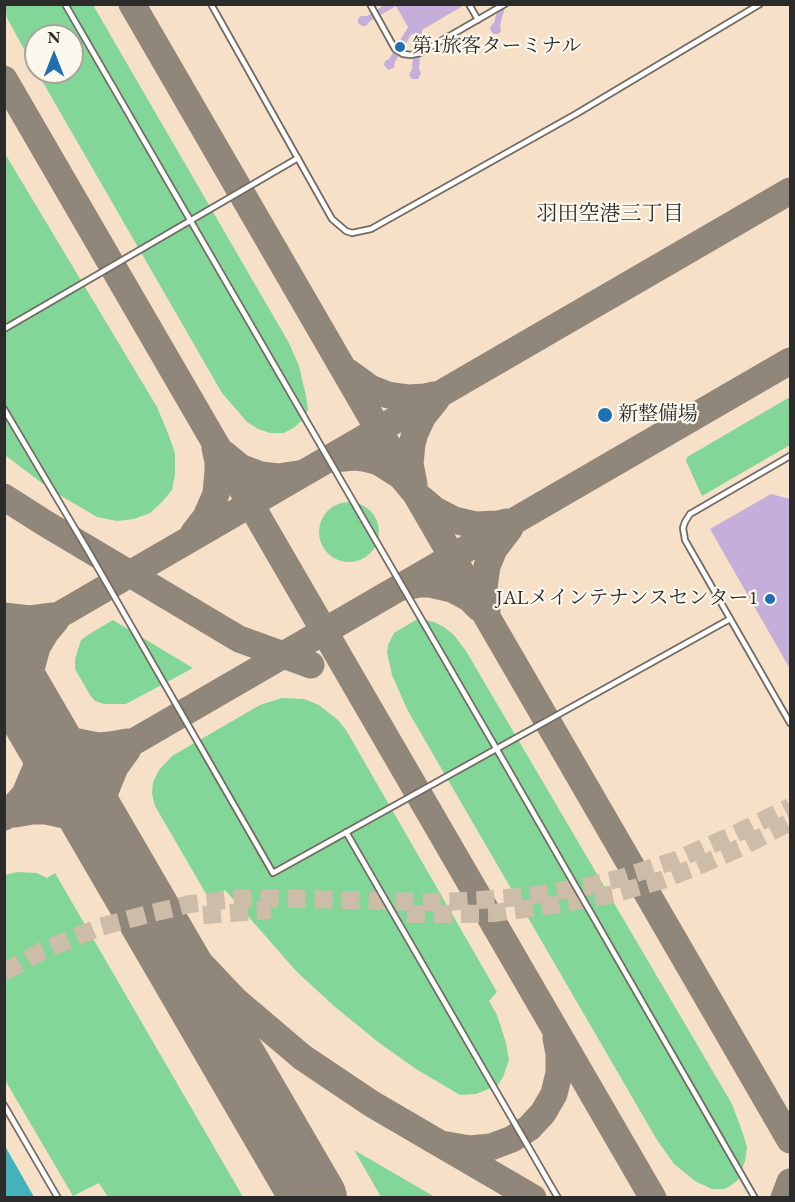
<!DOCTYPE html>
<meta charset="utf-8">
<style>
body{margin:0}
#map{position:relative;width:795px;height:1202px;overflow:hidden;background:#f6e0c7;font-family:"EB Garamond",serif}
canvas{display:block}
.frame{position:absolute;inset:0;border:6px solid #2b2b2b;pointer-events:none}
.north{position:absolute;left:24px;top:24px;width:60px;height:60px;box-sizing:border-box;background:#fbf7ec;border:2px solid #a8a59f;border-radius:50%;rotate:0deg;font-size:16px;font-weight:700;line-height:24px;text-align:center;color:#2b2b2b}
.north::after{content:'';display:block;margin:auto;width:21px;height:27px;background:#1f6fb2;clip-path:polygon(50% 0,100% 100%,50% 72%,0 100%)}
</style>
<div id="map">
<canvas width="795" height="1202"></canvas>
<div class="frame"></div>
<div class="north">N</div>
</div>
<script>
const ctx = document.querySelector('canvas').getContext('2d');
ctx.lineJoin = 'round';
function fill(path, color) { ctx.fillStyle = color; ctx.fill(path, 'evenodd'); }
const poly = rows => new Path2D(rows.map(r => 'M' + r).join(''));
function strokePath(path, color, width, dash) { ctx.strokeStyle = color; ctx.lineWidth = width; ctx.lineCap = dash ? 'butt' : 'round'; ctx.setLineDash(dash || []); ctx.stroke(path); }
function label(font, color, halo, rows, align = 'center') {
  ctx.font = font + ' "EB Garamond","Noto Serif JP",serif'; ctx.lineWidth = 4.5; ctx.setLineDash([]); ctx.textBaseline = 'middle'; ctx.strokeStyle = halo; ctx.fillStyle = color; for (const [text, x, y, turn = 0] of rows) {
    ctx.save(); ctx.translate(x, y); ctx.rotate((+turn || 0) * Math.PI / 180); ctx.textAlign = isNaN(turn) ? turn : align; if (halo) ctx.strokeText(text, 0, 0); ctx.fillText(text, 0, 0); ctx.restore();
  }
}
const green = poly([
 [5,5,93,5,289,343,299,366,306,396,308,410,302,420,295,427,284,433,270,433,258,429,247,422,222,393,37,72,72,72,72,36,36,36,36,71,7,18],
 [4,152,157,407,169,436,175,453,175,474,172,490,162,502,150,513,134,519,117,521,97,517,51,490,5,455],
 [790,397,790,445,702,496,686,461,687,457],
 '319 532a30 30 0 1 1 60 0a30 30 0 1 1-60 0Z',
 [113,620,193,668,126,704,104,704,95,701,90,695,75,669,75,659,81,640,91,633],
 [416,620,424,620,434,622,444,627,454,635,466,651,732,1104,742,1131,747,1147,745,1161,738,1180,730,1186,724,1189,712,1189,695,1181,674,1164,657,1140,408,711,392,675,387,652,388,645,394,633],
 [282,698,304,699,319,705,338,720,346,730,497,992,489,1001,497,1015,506,1043,509,1060,503,1077,498,1085,476,1094,460,1095,416,1069,378,1042,334,1006,297,972,225,890,209,899,155,806,152,794,153,782,159,770,172,756,260,705],
 [17,872,37,873,47,878,55,873,243,1197,108,1197,99,1183,73,1196,5,1080,5,875],
 [354,1150,435,1197,381,1197]
]);
const water = poly([
 [5,1146,34,1197,5,1197]
]);
const taxiway = poly([
 [132,4,790,1140],
 [4,79,653,1198],
 [348,372,370,388,388,395,409,398,425,397,434,395],
 [223,453,240,467,261,475,278,477,298,474],
 [332,459,355,457,364,458,379,462,401,476,416,494,435,510,454,520,475,525,498,524,507,522],
 [414,484,410,464,412,444,415,433,423,416,436,400],
 [4,497,43,522,239,639,311,665],
 [193,534,206,517,216,494,218,471,218,462,215,448],
 [404,587,420,584,430,584,452,589,469,598,479,608],
 [487,612,484,588,487,566,494,549,510,528],
 [4,616,30,619,53,616],
 [4,647,790,191],
 [4,693,19,700,35,717,51,731,73,741,98,746,110,745,127,742],
 [128,749,115,767,105,792,103,818,105,836,115,854,182,944,235,1000,302,1057,372,1104,533,1198],
 [12,809,25,794,36,768,40,740,38,727,30,700,30,673,37,647,46,632,56,620],
 [15,814,33,811,46,811,69,816,91,827,109,844],
 [4,817,790,361],
 [447,1145,470,1149,491,1147,512,1139,529,1128,543,1113,554,1094,559,1073,559,1054,556,1038],
 [784,1198,790,1182]
]);
const runway = poly([
 [4,665,314,1198]
]);
const building = poly([
 [386,4,466,4,422,30,419,69,421,73,418,79,412,79,409,75,412,69,415,34,413,35,412,33,395,62,394,68,388,70,384,65,385,61,389,59,408,27,396,6,370,21,366,26,362,26,358,23,358,19,361,16,367,16],
 [499,4,506,4,500,25,501,31,498,34,494,34,491,31,490,27,494,23],
 [771,494,790,499,790,669,710,529]
]);
const highwayTunnel = poly([
 [407,914,461,914,494,913,554,905,614,894,662,880,693,868,740,848,790,822],
 [203,915,271,910],
 [4,972,42,951,100,927,148,914,190,904,235,899,260,898,428,902,464,901,522,897,588,886,621,878,676,860,733,835,790,807]
]);
const lane = poly([
 [65,4,496,748,755,1198],
 [211,4,332,219,346,231,352,233,371,229,576,114,760,4],
 [370,4,395,49,403,54,411,55,420,53,505,4],
 [469,4,478,20],
 [4,329,298,158],
 [4,409,87,549,273,873,730,619],
 [790,456,690,514,685,522,683,528,685,540,790,723],
 [346,832,558,1198],
 [4,1105,58,1198]
]);
const markers = [
 [400,47,6,"#1f6fb2"],
 [605,415,8,"#1f6fb2"],
 [770,599,6,"#1f6fb2"]
];
const poiNames = [
 ["第1旅客ターミナル",412,47],
 ["新整備場",618,415],
 ["JALメインテナンスセンター1",758,599,"right"]
];
const neighbourhoodNames = [
 ["羽田空港三丁目",610,214]
];
fill(green, '#82d698');
fill(water, '#43b2bd');
strokePath(taxiway, '#908679', 27);
strokePath(runway, '#908679', 66);
fill(building, '#c5afda');
strokePath(highwayTunnel, '#cdbca8', 18, [18, 9]);
strokePath(lane, '#726a62', 8);
strokePath(lane, '#fff', 4.5);
for (const [x, y, r, color] of markers) { const dot = new Path2D(); dot.arc(x, y, r, 0, 2 * Math.PI); ctx.fillStyle = color; ctx.fill(dot); strokePath(dot, '#fbf7ec', 2); }
label('20px', '#2b2b2b', '#fbf7ec', poiNames, 'left');
label('21px', '#2b2b2b', '#fbf7ec', neighbourhoodNames);
</script>
